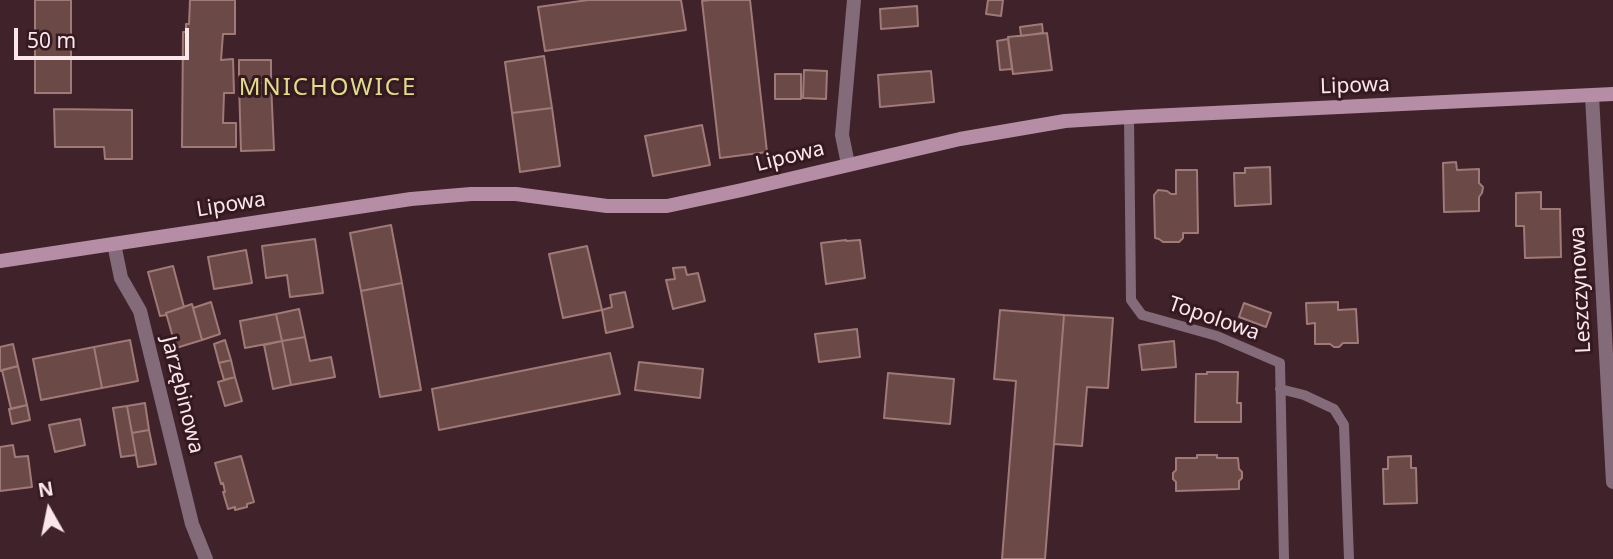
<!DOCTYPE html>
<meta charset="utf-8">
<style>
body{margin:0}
#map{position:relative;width:1613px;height:559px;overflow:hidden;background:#40222a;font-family:"Noto Sans",sans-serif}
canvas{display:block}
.north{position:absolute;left:14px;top:475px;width:70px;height:70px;-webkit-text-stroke:5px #351921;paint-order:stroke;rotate:351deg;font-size:19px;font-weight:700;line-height:28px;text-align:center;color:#fbe7eb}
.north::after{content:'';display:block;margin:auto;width:24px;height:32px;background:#fbe7eb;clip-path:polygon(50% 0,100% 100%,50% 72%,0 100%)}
.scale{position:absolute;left:14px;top:28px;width:175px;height:32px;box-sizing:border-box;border:4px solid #fbe7eb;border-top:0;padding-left:9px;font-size:21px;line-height:24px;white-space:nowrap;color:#fbe7eb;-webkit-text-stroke:5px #351921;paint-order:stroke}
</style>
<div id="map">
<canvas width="1613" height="559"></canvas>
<div class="north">N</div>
<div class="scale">50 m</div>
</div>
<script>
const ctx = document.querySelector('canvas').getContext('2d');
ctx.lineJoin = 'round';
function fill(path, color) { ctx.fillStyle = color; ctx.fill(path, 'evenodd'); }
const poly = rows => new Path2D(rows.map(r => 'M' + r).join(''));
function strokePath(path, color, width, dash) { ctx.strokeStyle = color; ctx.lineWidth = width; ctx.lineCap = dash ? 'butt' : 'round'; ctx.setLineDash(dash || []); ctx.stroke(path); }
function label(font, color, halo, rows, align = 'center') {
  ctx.font = font + ' "Noto Sans",sans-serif'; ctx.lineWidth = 6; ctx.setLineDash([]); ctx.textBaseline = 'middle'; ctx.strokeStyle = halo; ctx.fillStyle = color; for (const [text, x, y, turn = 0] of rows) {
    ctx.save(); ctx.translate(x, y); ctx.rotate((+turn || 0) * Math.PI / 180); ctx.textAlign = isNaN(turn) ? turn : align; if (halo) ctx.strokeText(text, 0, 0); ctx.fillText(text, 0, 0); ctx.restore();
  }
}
const building = poly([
 [35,0,71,0,71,93,35,93,35,0],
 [190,0,235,0,235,34,223,34,221,60,233,59,234,93,224,93,223,123,236,123,236,147,182,147,183,32,186,32,186,24,189,24,190,0],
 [588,0,681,0,686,30,545,51,538,7,588,0],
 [710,0,750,0,767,152,720,158,702,1,710,0],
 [988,0,1003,0,1001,16,986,14,988,0],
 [917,6,918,26,881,29,880,9,917,6],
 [1042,24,1043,33,1021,36,1020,27,1042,24],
 [1047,33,1052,70,1013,74,1008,37,1047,33],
 [1008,39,1012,69,1000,70,997,41,1008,39],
 [544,56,552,108,512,113,505,62,544,56],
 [239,60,271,60,271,83,239,83,239,60],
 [804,70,827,71,826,99,803,98,804,70],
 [931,71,934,102,880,107,878,75,931,71],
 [775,74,801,74,801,99,775,99,775,74],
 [239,83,271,83,274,150,241,151,239,83],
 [552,108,560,166,520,172,512,113,552,108],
 [54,109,132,110,132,159,105,159,104,147,55,147,54,109],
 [702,125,710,165,653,176,645,136,702,125],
 [1456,162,1457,170,1479,169,1479,183,1483,187,1482,193,1479,197,1479,211,1444,212,1443,163,1456,162],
 [1270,167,1271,204,1235,206,1234,173,1245,173,1245,168,1270,167],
 [1176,170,1197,170,1198,233,1183,233,1183,238,1179,242,1163,242,1159,239,1155,238,1154,195,1158,190,1167,191,1171,194,1176,194,1176,170],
 [1541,192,1541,209,1560,209,1561,257,1525,258,1524,226,1516,226,1516,193,1541,192],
 [391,225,402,283,361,291,350,233,391,225],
 [315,239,323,293,290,297,287,275,266,278,262,246,315,239],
 [846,240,846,241,860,240,865,278,826,284,821,243,846,240],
 [587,246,602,310,563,318,549,254,587,246],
 [246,250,252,283,214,289,208,257,246,250],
 [173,266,184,307,166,313,166,315,160,316,148,272,173,266],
 [685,267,687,275,698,273,705,301,673,309,666,280,675,279,673,268,685,267],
 [402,283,421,390,380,397,361,291,402,283],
 [625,292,633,327,606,333,602,310,612,307,610,295,625,292],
 [211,302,220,334,202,340,193,308,211,302],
 [1338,302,1338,310,1356,309,1358,343,1343,343,1339,347,1334,347,1330,344,1315,344,1315,323,1307,324,1306,303,1338,302],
 [1244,303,1271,313,1266,327,1239,317,1244,303],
 [192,304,202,340,176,348,166,313,192,304],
 [299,309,305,337,282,341,276,314,299,309],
 [1000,310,1064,315,1045,559,1002,559,1016,381,994,379,1000,310],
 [276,314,282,341,245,348,240,321,276,314],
 [1064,315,1113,318,1108,388,1087,387,1082,446,1054,444,1064,315],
 [857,329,860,357,819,362,815,334,857,329],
 [305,337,310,361,331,357,335,377,291,385,282,341,305,337],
 [130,340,138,381,102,388,94,347,130,340],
 [225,340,231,360,219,363,214,344,225,340],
 [282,341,291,385,273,389,264,345,282,341],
 [1174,341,1176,367,1142,370,1139,345,1174,341],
 [13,344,18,366,0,371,0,347,13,344],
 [94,347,102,388,41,400,33,359,94,347],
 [610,353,620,394,439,430,432,389,610,353],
 [231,360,235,377,224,380,219,363,231,360],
 [639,362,703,369,700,398,635,390,639,362],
 [18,366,27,405,11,409,2,370,18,366],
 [1207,372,1238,372,1237,403,1241,403,1241,422,1195,422,1196,374,1207,374,1207,372],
 [888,373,954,379,950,424,884,418,888,373],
 [235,377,242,401,225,406,218,382,235,377],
 [145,403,149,430,132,433,127,406,145,403],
 [27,405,30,420,12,424,9,409,27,405],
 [127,406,136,455,121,457,113,408,127,406],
 [80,419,85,445,55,452,49,425,80,419],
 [149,430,156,464,138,467,132,433,149,430],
 [13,445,15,457,28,456,32,487,0,491,0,447,13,445],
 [1197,455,1217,455,1217,458,1238,458,1239,469,1242,472,1242,478,1239,481,1239,489,1176,491,1176,482,1173,479,1173,473,1176,470,1176,458,1197,458,1197,455],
 [241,456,254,502,247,504,247,507,235,510,235,507,228,509,223,492,225,492,223,483,221,484,215,463,241,456],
 [1411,456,1411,468,1416,468,1417,503,1384,504,1383,469,1388,469,1388,457,1411,456]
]);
const lane = poly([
 [1129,117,1131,300,1142,315,1217,336,1280,363,1284,559],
 [1280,389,1304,395,1334,409,1344,425,1349,559]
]);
const street = poly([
 [1592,96,1613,482],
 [848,164,842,135,854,0],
 [114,244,121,278,140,311,192,524,206,559]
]);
const secondary = poly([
 [0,261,411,199,471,194,516,194,607,206,667,206,742,190,960,139,1065,121,1129,117,1613,94]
]);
const streetNames = [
 ["Lipowa",1355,86,-2],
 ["Lipowa",790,157,-14],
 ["Lipowa",231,205,-9],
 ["Leszczynowa",1581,290,-93],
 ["Topolowa",1214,319,19],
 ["Jarzębinowa",182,395,76]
];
const quarterNames = [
 ["MNICHOWICE",328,88]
];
fill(building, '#6b4947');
strokePath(building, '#9f7a77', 2);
strokePath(lane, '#846b79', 10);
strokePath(street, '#846b79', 14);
strokePath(secondary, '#b58ea5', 14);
label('21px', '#fbe7eb', '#351921', streetNames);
ctx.letterSpacing = '2px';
label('24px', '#e2dc8d', '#351921', quarterNames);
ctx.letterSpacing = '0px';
</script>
